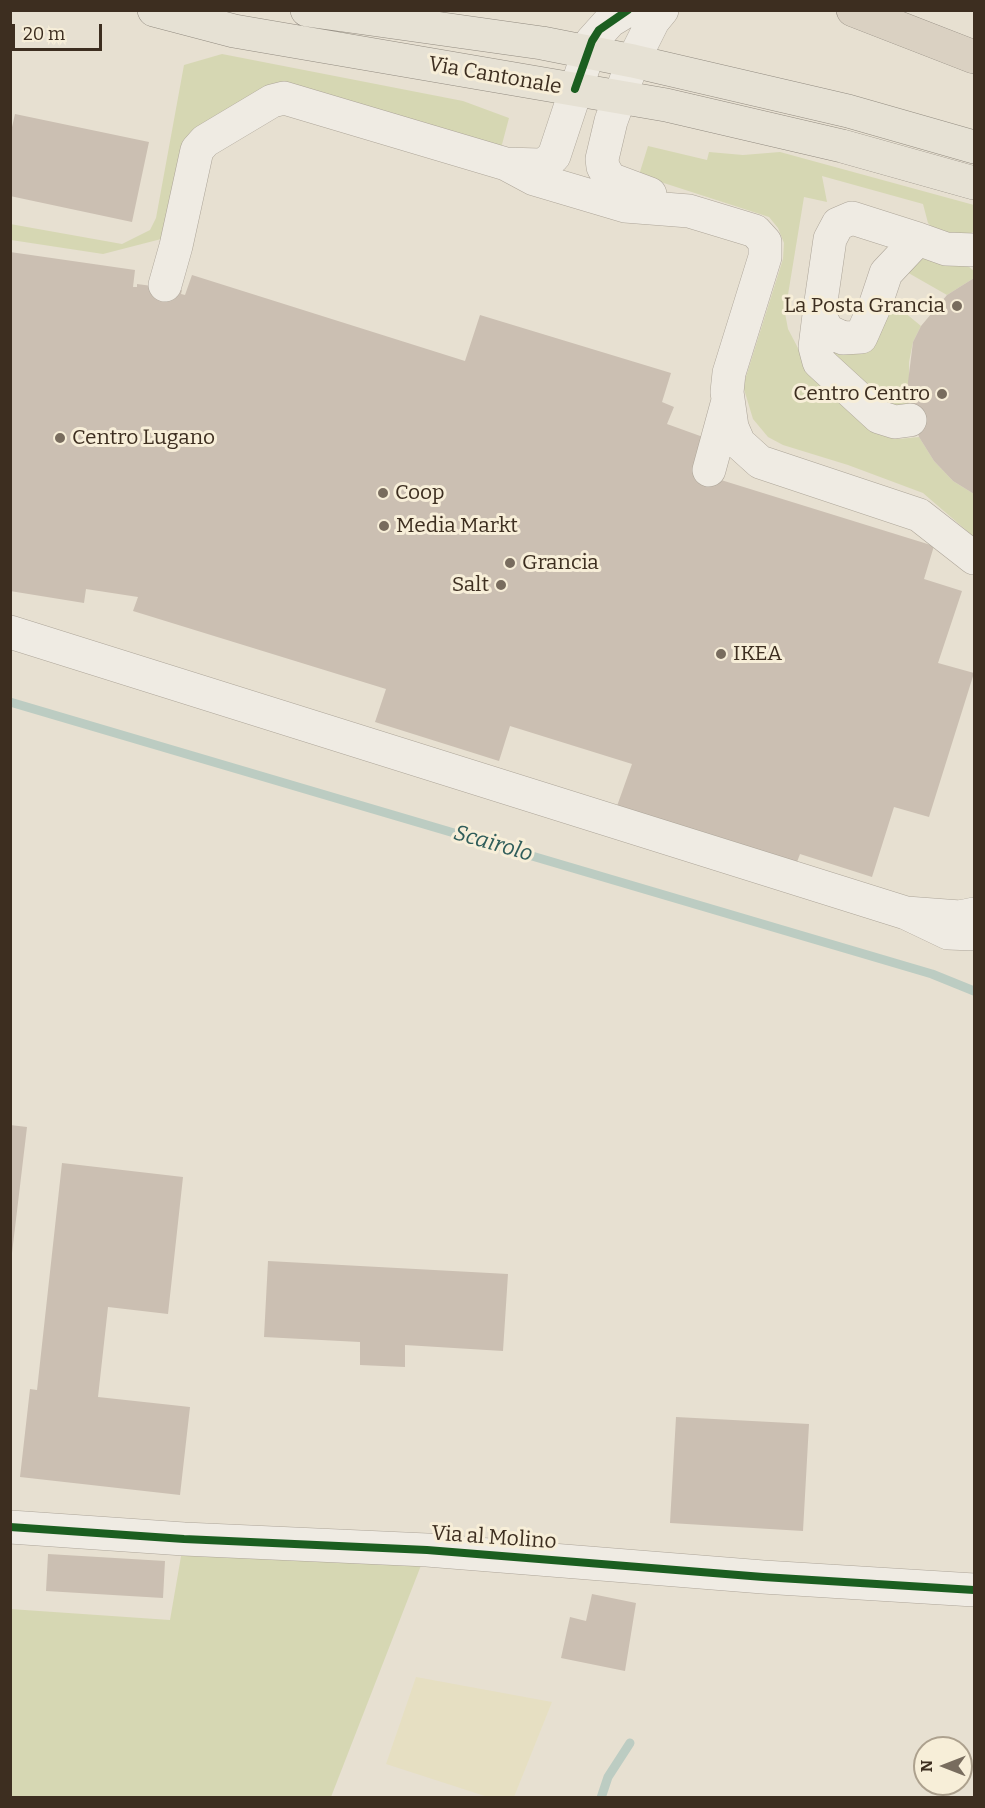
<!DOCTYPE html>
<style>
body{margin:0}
#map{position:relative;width:985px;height:1808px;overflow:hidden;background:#e7e0d1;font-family:Bitter,serif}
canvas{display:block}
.frame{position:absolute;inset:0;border:12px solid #3d2e20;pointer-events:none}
.north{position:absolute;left:913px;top:1736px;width:60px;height:60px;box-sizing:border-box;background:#f7eed8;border:2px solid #ada18e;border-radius:50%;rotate:270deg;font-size:16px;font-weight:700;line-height:24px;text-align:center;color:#3d2e20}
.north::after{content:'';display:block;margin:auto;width:21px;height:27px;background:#786c5e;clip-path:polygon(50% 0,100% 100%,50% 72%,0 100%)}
.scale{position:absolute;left:12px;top:24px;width:90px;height:27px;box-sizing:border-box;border:3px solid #3d2e20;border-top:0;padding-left:8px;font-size:18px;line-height:21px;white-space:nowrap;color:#3d2e20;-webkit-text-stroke:4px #f7eed8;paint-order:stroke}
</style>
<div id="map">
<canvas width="985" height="1808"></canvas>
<div class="frame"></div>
<div class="north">N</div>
<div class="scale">20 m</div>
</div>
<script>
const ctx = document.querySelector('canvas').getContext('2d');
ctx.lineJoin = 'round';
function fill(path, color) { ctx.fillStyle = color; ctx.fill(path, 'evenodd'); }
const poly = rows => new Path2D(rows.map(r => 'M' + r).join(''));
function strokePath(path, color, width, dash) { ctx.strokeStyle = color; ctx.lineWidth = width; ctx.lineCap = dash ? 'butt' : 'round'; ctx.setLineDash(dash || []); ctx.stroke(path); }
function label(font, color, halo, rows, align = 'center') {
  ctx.font = font + ' Bitter,serif'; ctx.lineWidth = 6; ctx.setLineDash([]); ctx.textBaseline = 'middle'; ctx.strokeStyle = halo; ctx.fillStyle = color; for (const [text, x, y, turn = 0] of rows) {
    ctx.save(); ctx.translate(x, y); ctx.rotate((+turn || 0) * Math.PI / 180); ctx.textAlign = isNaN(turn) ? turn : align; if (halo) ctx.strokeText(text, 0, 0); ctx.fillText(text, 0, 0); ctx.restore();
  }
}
const farmland = poly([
 [416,1677,552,1702,514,1797,488,1797,386,1764]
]);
const green = poly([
 [222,54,463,101,509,118,500,152,289,87,231,116,169,237,103,254,11,240,10,224,122,244,150,230,156,218,184,65],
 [648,146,707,160,709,152,743,155,780,152,974,205,974,232,958,237,935,231,928,223,923,204,822,176,827,202,804,197,785,313,788,329,799,350,884,435,899,439,919,437,934,461,953,481,974,494,974,537,923,493,848,465,783,445,768,437,753,419,743,386,783,259,784,243,778,228,769,217,639,175],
 [914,255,968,266,974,271,974,278,947,295,905,271],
 [886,297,921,326,913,342,909,362,909,406,888,407,833,352,842,353],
 [184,1539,427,1550,331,1797,11,1797,10,1609,170,1620]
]);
const stream = poly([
 [10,702,932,974,974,991],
 [601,1798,608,1777,630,1743]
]);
const building = poly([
 [15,114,149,142,132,222,10,196,10,136],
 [10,252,135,270,133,287,137,287,137,284,182,290,181,294,185,295,192,275,465,361,480,315,671,373,662,402,674,407,667,424,703,437,692,471,934,546,924,579,962,591,938,663,974,673,929,817,894,807,872,877,800,854,797,862,617,806,632,764,510,726,499,761,375,722,386,689,133,611,138,597,86,589,84,603,10,591],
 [974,278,974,494,953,481,934,461,919,437,909,406,908,382,913,342,921,326,947,295],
 [10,1125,27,1127,12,1253,10,1253],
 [62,1163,183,1177,168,1314,108,1307,98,1397,190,1407,180,1495,20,1477,30,1389,37,1390],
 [268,1261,508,1274,503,1351,405,1345,405,1367,360,1365,360,1342,264,1337],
 [676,1417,809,1424,803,1531,670,1523],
 [48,1554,165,1561,163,1598,46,1591],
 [592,1594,636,1603,625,1671,561,1658,570,1617,586,1621]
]);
const minor = poly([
 [506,164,539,165,546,163,554,156,592,41,610,21,628,10],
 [650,194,610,179,603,167,602,159,611,121,633,61,653,21,662,10],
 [918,239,886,273,876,303,861,337,843,338,828,331,819,315,830,239,838,224,852,218,918,239,946,249,974,250],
 [165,285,176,246,197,150,205,141,272,101,284,98,506,164,534,179,625,206,689,211,755,231,765,242,765,257,729,373,727,392,732,427,739,443,760,462,919,515,974,558],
 [819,315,815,347,819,362,879,417,895,422,910,420],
 [709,470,727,404],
 [10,632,906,913],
 [974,914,960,917,906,913,948,933,974,934],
 [10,1527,184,1539,427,1550,763,1577,974,1590]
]);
const major = poly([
 [154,10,234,31,666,105,842,146,974,183],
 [307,10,542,43,633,61,848,111,974,147]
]);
const highway = poly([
 [853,10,974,57]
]);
const cycleway = poly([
 [575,89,592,41,599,30,628,10],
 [10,1527,184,1539,427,1550,763,1577,974,1590]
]);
const markers = [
 [957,306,6,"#786c5e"],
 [942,394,6,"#786c5e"],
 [60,438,6,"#786c5e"],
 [383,493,6,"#786c5e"],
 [384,526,6,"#786c5e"],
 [510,563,6,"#786c5e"],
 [501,585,6,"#786c5e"],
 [721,654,6,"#786c5e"]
];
const streetNames = [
 ["Via Cantonale",495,76,10],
 ["Via al Molino",494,1538,4]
];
const poiNames = [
 ["La Posta Grancia",945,306,"right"],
 ["Centro Centro",930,394,"right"],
 ["Centro Lugano",72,438],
 ["Coop",395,493],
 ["Media Markt",396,526],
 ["Grancia",522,563],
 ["Salt",489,585,"right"],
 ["IKEA",733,654]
];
const waterNames = [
 ["Scairolo",493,844,16]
];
fill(farmland, '#e6dfc2');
fill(green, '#d6d7b3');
strokePath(stream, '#bcccc2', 9);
fill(building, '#cbbfb2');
strokePath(minor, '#ada599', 34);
strokePath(major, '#928b80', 34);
strokePath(highway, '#928b80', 34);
strokePath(minor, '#efebe3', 33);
strokePath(major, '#e6e1d4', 33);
strokePath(highway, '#dad1c2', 33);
strokePath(cycleway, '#1b5e20', 8);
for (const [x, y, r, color] of markers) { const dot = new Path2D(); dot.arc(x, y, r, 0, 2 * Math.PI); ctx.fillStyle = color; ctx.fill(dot); strokePath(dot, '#f7eed8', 2); }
label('21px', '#3d2e20', '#f7eed8', streetNames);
label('21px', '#3d2e20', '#f7eed8', poiNames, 'left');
label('italic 22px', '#2f5d5a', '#f7eed8', waterNames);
</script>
